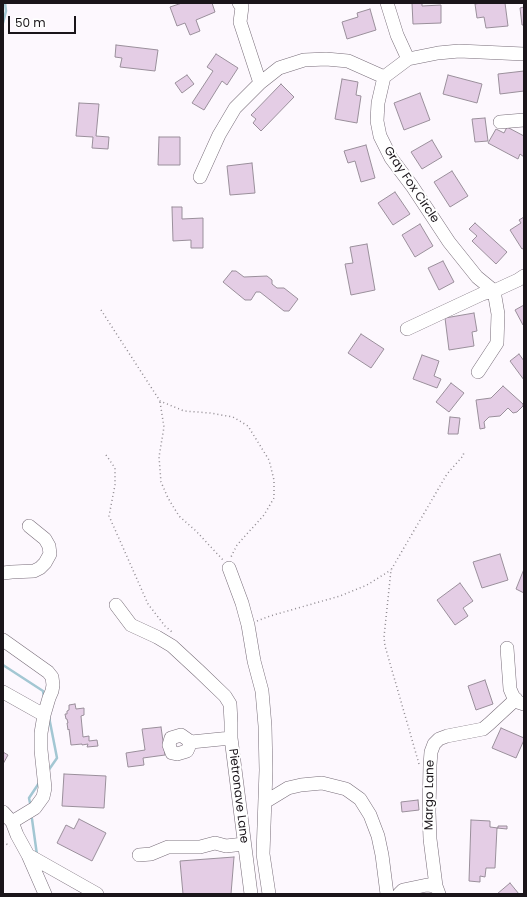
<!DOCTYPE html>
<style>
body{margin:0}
#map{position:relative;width:527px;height:897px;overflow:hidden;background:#fdf8fe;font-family:Poppins,sans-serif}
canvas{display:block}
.frame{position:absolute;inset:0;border:4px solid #1a151a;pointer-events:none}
.scale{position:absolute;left:8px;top:16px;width:68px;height:18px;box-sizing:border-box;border:2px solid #1a151a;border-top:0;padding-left:5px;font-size:12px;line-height:14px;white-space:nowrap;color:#1a151a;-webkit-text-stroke:3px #fff;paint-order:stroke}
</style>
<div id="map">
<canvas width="527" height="897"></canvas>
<div class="frame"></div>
<div class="scale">50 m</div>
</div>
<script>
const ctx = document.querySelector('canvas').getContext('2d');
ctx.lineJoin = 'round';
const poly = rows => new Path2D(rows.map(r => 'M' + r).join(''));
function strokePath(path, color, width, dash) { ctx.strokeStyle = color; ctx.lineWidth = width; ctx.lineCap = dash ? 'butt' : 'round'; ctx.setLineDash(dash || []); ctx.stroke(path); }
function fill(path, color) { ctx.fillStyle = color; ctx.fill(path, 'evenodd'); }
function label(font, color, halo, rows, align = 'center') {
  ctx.font = font + ' Poppins,sans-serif'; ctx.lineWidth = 4; ctx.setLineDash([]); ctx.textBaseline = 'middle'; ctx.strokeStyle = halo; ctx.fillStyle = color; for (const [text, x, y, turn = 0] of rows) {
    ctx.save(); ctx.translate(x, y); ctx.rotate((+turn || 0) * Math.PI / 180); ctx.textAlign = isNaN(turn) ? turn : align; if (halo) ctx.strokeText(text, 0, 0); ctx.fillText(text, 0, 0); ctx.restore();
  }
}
const stream = poly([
 [3,23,6,11,5,3],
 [3,665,43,691,44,697],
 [48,771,57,758,49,717],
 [30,803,29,798,39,783],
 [32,819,37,855]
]);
const building = poly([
 [182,3,212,3,215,12,196,20,200,31,190,35,185,23,177,26,170,7,182,3],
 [412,3,422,3,422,6,441,5,441,23,413,24,412,3],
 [481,3,505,3,508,26,486,28,484,17,477,18,475,4,481,3],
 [524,7,524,25,522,25,520,8,524,7],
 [370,9,376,30,347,39,342,22,358,17,357,13,370,9],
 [116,45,158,50,155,71,120,67,122,58,115,57,116,45],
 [216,54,238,68,227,85,222,81,204,110,192,103,213,71,207,67,216,54],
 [524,71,524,91,500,94,498,74,524,71],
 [187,75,194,84,182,93,175,83,187,75],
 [448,75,482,84,477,103,443,94,448,75],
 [342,79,358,82,356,95,361,96,357,123,335,119,342,79],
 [281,84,294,97,261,131,253,123,256,119,251,115,281,84],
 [420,93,430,120,404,130,394,103,420,93],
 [79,103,99,104,96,136,109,137,108,149,92,148,93,137,76,136,79,103],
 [485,118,488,141,475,142,472,119,485,118],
 [507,127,524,136,524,157,520,154,518,159,488,143,496,129,504,133,507,127],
 [159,137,180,137,180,165,158,165,159,137],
 [432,140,442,157,422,169,411,152,432,140],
 [366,145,375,178,361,182,355,161,348,163,344,151,366,145],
 [252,163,255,193,230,195,227,166,252,163],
 [452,171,468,196,450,207,434,182,452,171],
 [395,192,410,214,393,225,378,203,395,192],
 [172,207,182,207,182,219,203,218,203,248,191,248,191,240,173,241,172,207],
 [524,217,524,248,522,249,510,230,521,223,519,220,524,217],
 [475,223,507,252,496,264,472,241,477,236,469,229,475,223],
 [420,224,433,246,415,257,402,235,420,224],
 [367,244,375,290,351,295,345,264,353,263,350,247,367,244],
 [443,261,454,282,439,290,428,268,443,261],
 [232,271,236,271,244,277,267,276,272,280,272,284,277,288,284,288,298,299,289,311,284,311,260,292,256,292,251,300,245,300,223,282,232,271],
 [524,305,524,325,523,325,515,310,524,305],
 [474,313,477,331,472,332,474,346,449,350,445,318,474,313],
 [361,334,384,349,371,368,348,353,361,334],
 [519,354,524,361,524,380,510,361,519,354],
 [422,355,439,361,434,376,441,379,437,388,413,379,422,355],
 [451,383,464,393,449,412,436,402,451,383],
 [503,386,523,404,523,406,517,412,513,413,508,408,500,416,489,417,484,422,485,428,480,429,476,400,491,398,503,386],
 [450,417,460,418,458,434,448,434,450,417],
 [500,554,508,580,482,588,473,562,500,554],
 [524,569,524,593,516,589,524,569],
 [460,583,473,601,463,608,468,616,455,625,437,600,460,583],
 [485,680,493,704,476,710,468,686,485,680],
 [75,704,76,709,84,708,84,715,81,716,83,737,89,736,89,741,97,740,98,746,87,747,88,744,82,745,82,744,71,745,69,729,68,730,67,723,68,723,67,719,66,719,65,714,67,714,67,711,69,710,69,705,75,704],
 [161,727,165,755,143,758,144,765,128,767,126,753,145,750,142,729,161,727],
 [501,728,524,738,524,740,516,758,492,748,501,728],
 [3,752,8,755,3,764,3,752],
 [64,774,106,776,104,808,62,806,64,774],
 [418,800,419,810,402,812,401,802,418,800],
 [79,819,106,833,92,861,57,843,66,825,74,829,79,819],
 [471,820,490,821,490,827,498,828,498,826,507,826,507,829,497,828,495,868,486,868,485,877,480,876,480,882,469,881,471,820],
 [234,857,231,894,183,894,180,861,234,857],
 [510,883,519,894,497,894,510,883]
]);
const path = poly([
 [101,310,160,401,184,411,210,413,233,417,248,426,269,460,274,480,274,498,264,515,237,545,231,557],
 [160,402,164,427,159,457,161,482,168,498,179,516,196,531,223,560],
 [106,455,115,468,115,485,109,516,148,604,165,626,172,632],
 [257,621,270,616,340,596,367,585,391,570],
 [419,764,385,646,384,637,391,570,447,474,463,456,464,452],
 [3,842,10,846]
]);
const minor = poly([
 [239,3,242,7,240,22,260,83],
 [387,3,397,35,408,59],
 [524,54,459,51,438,53,408,59,384,77,378,103,377,121,380,136,391,158,412,186,449,242,477,277,494,291,518,280,524,276],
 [500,122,524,120],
 [200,177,219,135,235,108,260,83,279,68,304,60,326,59,348,61,384,77],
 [407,329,482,294,494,291,498,314,497,343,478,372],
 [229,568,242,603,248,625,254,661,262,691,265,726,266,770,263,854,269,894],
 [3,573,12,572,34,571,40,568,45,563,50,554,49,546,45,539,29,526],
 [116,605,131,625,157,637,172,646,199,671,225,696,230,704,231,722,231,738],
 [3,640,48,672,52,677,53,685,52,691,49,698,44,715,41,733,41,750,45,788,43,797,35,808,12,822],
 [507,648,510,689,513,696,518,702,524,704],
 [3,692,44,715],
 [191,742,187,751,177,754,172,753,169,745,171,738,181,735,191,742,231,738,251,894],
 [265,802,288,788,301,785,322,783,346,789,360,799,370,815,378,836,382,855,387,894],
 [3,812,12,822,17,835,28,855,45,894],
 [28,855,97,894],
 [139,855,151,854,168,847,200,847,215,843,226,846,244,844],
 [399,894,403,890,427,885,436,886],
 [439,894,436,886,430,839,429,812,430,765,431,752,434,744,439,739,447,736,483,729,489,724,516,699]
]);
const streetNames = [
 ["Gray Fox Circle",411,185,56],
 ["Margo Lane",430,795,-89],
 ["Pietronave Lane",238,796,83]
];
strokePath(stream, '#a3c7d3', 2.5);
fill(building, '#e4cde5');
strokePath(building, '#9a8f9b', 1);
strokePath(minor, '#796e7a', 14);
strokePath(path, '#908b91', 1.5, [1, 3]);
strokePath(minor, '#fff', 13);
label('12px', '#1a151a', '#fff', streetNames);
</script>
